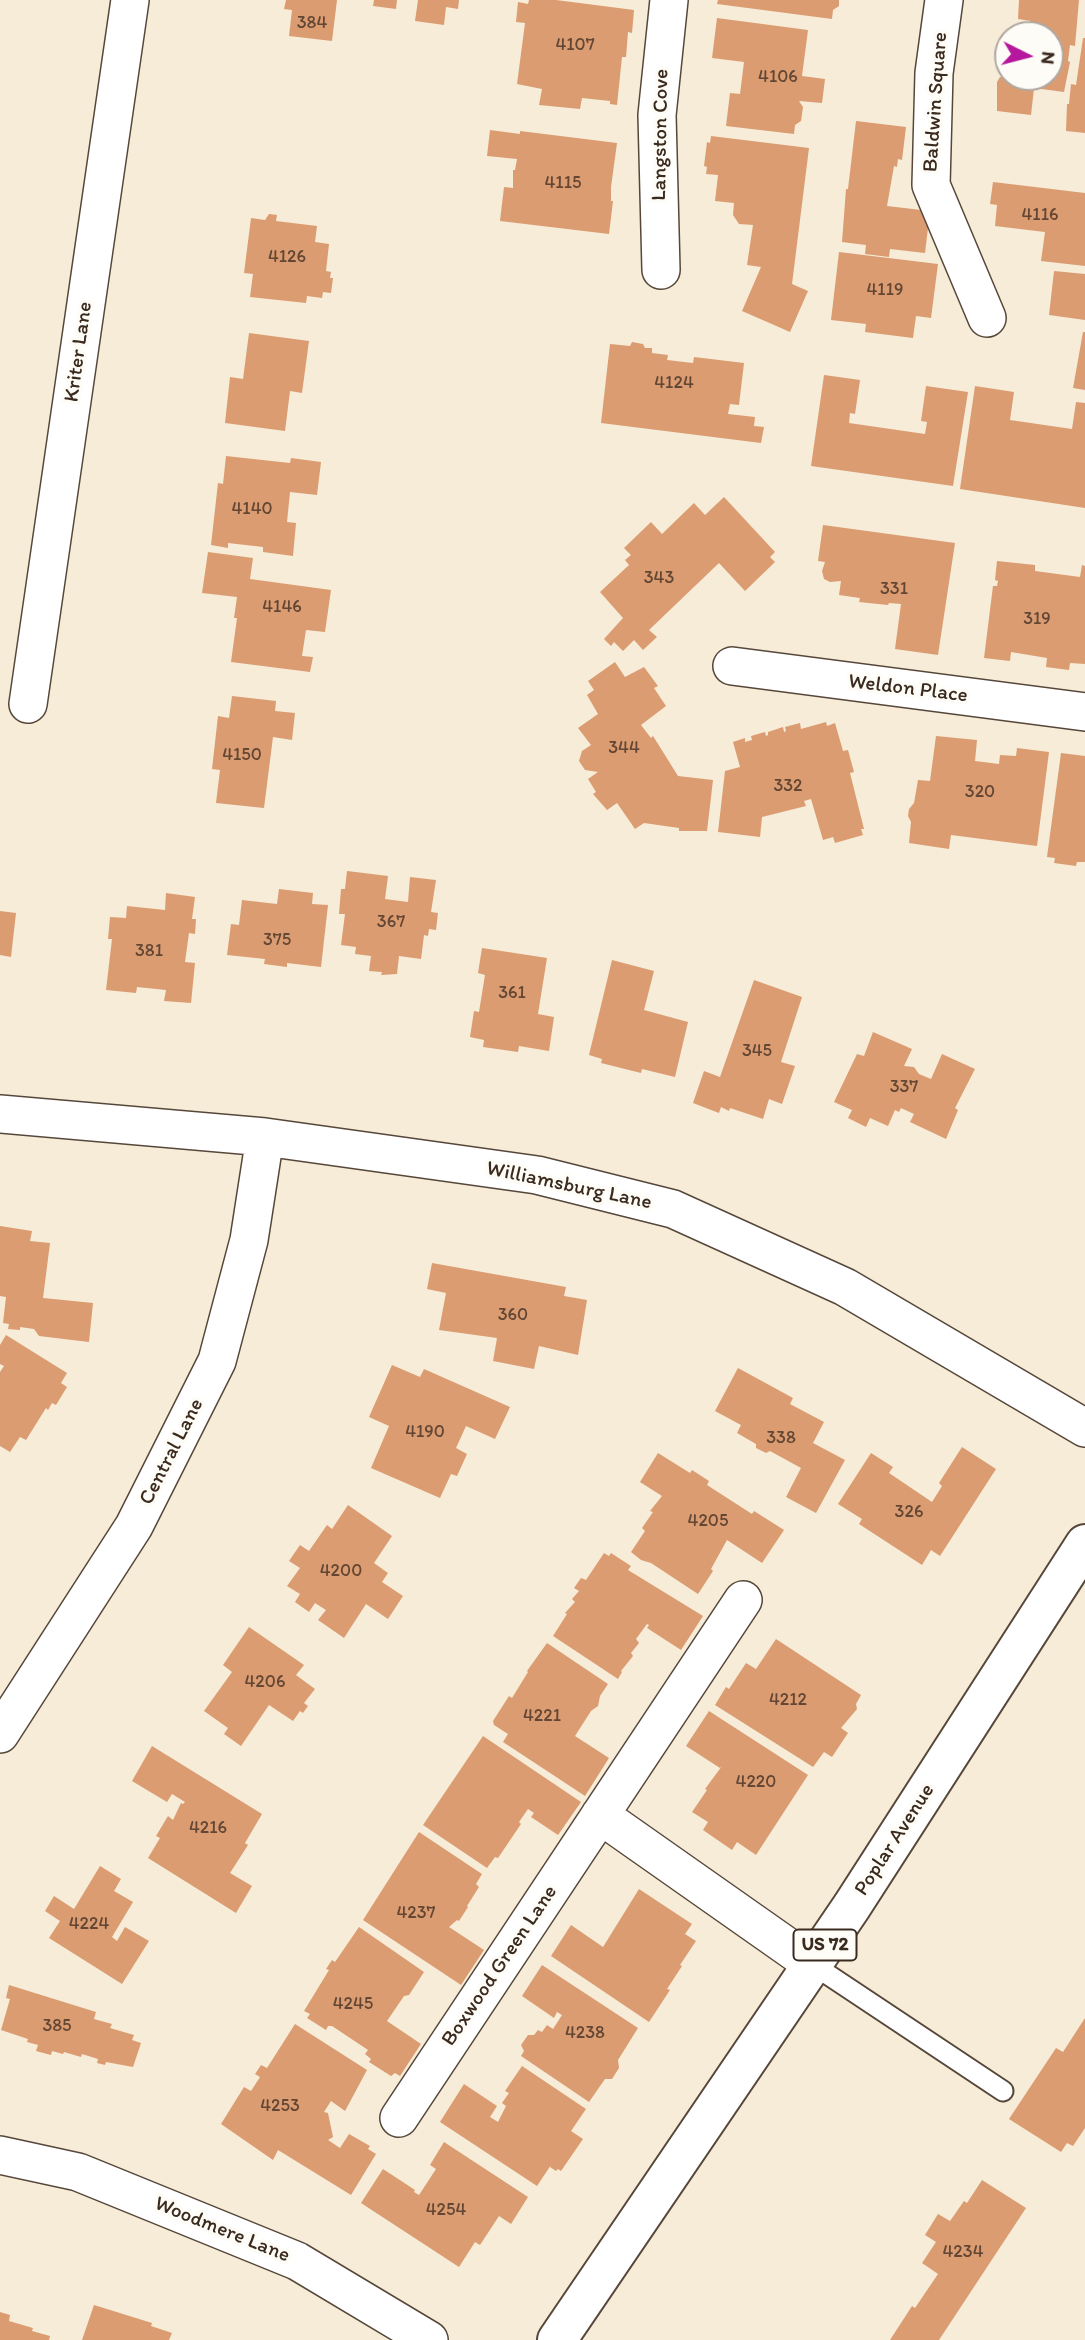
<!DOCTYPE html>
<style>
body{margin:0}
#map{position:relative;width:1085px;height:2340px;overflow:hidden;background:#f6ecd8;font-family:Itim,sans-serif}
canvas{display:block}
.north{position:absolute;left:994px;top:21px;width:70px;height:70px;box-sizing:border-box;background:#fdfcf7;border:2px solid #afa8a0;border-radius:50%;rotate:96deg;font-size:19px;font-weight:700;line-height:28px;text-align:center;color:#3b2a1e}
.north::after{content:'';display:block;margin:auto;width:24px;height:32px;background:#b5179e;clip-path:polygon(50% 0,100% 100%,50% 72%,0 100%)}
</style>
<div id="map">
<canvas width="1085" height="2340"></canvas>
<div class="north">N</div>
</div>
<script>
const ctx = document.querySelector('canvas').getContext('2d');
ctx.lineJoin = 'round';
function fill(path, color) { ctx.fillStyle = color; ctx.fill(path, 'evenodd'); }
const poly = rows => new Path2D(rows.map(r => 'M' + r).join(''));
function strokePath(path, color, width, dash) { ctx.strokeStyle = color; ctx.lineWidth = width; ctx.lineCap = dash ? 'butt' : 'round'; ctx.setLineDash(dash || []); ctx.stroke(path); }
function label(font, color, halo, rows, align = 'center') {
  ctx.font = font + ' Itim,sans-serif'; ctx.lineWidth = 7; ctx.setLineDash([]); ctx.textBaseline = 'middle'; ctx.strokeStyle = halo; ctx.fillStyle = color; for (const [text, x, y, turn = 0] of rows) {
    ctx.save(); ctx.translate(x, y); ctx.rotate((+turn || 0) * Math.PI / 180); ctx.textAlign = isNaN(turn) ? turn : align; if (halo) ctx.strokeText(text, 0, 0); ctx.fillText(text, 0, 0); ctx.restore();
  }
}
const building = poly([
 [286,0,337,0,332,41,289,36,292,10,284,9],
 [374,0,397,0,396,9,373,6],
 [418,0,459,0,458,9,446,7,444,25,415,21],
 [529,0,556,0,634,10,632,33,628,32,626,57,622,57,617,105,610,104,610,101,582,98,580,109,539,105,542,89,517,84,525,23,516,22,518,2,528,4],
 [718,0,839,0,839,6,833,10,832,19,717,4],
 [1019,0,1079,0,1075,46,1070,45,1068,61,1070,62,1064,92,1034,88,1031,115,997,111,997,82,1000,77,1005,77,1006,71,1008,77,1050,77,1050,35,1029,35,1031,21,1018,19],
 [717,18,808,30,802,76,825,79,822,103,799,101,803,107,801,121,795,125,794,134,726,126,730,93,740,94,744,62,712,58],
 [1083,38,1085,38,1085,133,1066,131,1067,104,1069,104,1071,84,1076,85],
 [856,121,906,127,902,160,898,159,897,167,894,166,887,206,930,211,925,253,890,249,889,257,865,254,866,245,842,242,846,189,848,189],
 [490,130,520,134,520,131,617,143,611,187,611,201,613,201,609,234,500,221,504,187,513,188,513,170,515,170,517,159,487,156],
 [711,136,809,148,792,284,808,291,790,332,742,311,761,267,747,265,753,225,739,224,733,215,734,203,715,201,718,175,706,174,707,167,704,166,707,142,710,143],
 [993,182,1085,193,1085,266,1041,261,1045,232,995,226,997,205,990,204],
 [269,214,277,215,276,221,317,226,315,242,329,244,326,271,331,272,330,278,333,278,331,293,323,292,322,298,307,296,306,303,250,297,253,274,244,273,251,218,265,220],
 [839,252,938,264,931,318,916,316,913,338,865,332,866,324,831,320],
 [1054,271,1085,274,1085,320,1049,315],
 [1083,332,1085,332,1085,390,1073,388],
 [249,333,309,341,302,393,290,391,285,431,225,423,230,377,243,379],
 [632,342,643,344,645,348,652,348,652,353,668,355,667,360,693,363,694,357,744,363,739,405,730,404,728,414,755,417,754,426,764,427,761,443,601,423,610,344,630,346],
 [824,375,860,380,855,414,850,413,849,423,925,434,927,422,921,421,926,386,968,392,953,486,811,466],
 [975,386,1014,392,1010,420,1072,429,1076,402,1085,403,1085,508,960,489],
 [226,456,290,463,291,458,321,462,317,495,290,492,287,522,296,523,293,556,263,552,263,547,228,543,228,548,211,545,218,483,223,484],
 [724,497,775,552,770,557,775,562,745,591,719,563,649,630,657,637,643,650,634,640,623,651,614,642,611,646,604,639,623,618,600,592,629,565,625,560,631,555,624,548,651,522,662,534,694,503,705,515],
 [823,525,955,543,938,655,895,649,901,604,889,603,888,605,859,602,860,598,839,595,841,581,830,582,824,579,822,571,825,562,818,561],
 [208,552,253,558,250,579,331,590,325,632,306,630,302,656,313,657,310,672,231,662,237,618,234,618,237,597,202,593],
 [997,561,1035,565,1035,571,1080,577,1082,565,1085,566,1085,664,1070,663,1069,670,1046,667,1047,658,1011,652,1010,661,984,658,993,586,997,586,998,581,995,580],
 [615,662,625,677,644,667,658,686,654,688,666,706,641,725,651,738,653,736,678,776,713,780,707,831,679,831,679,828,644,823,635,829,617,803,607,810,593,794,596,792,588,779,598,772,585,770,579,761,582,751,591,745,578,728,598,714,587,695,594,690,588,681],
 [232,696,276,701,275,711,295,713,292,740,273,737,264,808,216,803,220,770,212,769,218,716,229,718],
 [826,722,827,726,835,723,843,751,848,750,854,772,850,773,864,829,861,829,863,835,835,843,833,837,823,840,811,799,804,801,806,806,762,817,760,837,718,832,725,771,740,767,733,742,745,738,745,742,752,740,751,736,765,732,766,736,768,735,768,732,783,727,784,732,786,731,785,727,800,723,801,729],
 [936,736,977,740,975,761,999,764,1000,755,1016,756,1017,748,1049,752,1037,846,951,835,949,849,909,843,911,822,908,816,909,809,914,803,918,780,930,781],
 [1061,753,1085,756,1085,862,1077,862,1076,866,1054,863,1055,858,1047,857],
 [347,871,388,876,385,899,408,902,410,877,436,880,431,912,438,913,436,930,429,929,428,936,424,935,421,959,399,956,397,974,381,975,382,972,369,971,371,956,355,954,356,947,341,945,345,914,339,914,341,889,345,889],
 [279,889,313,893,312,904,328,905,321,967,287,963,287,967,264,964,265,959,227,955,231,924,239,925,242,900,277,904],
 [166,893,195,897,192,919,196,919,195,934,189,933,185,962,195,963,191,1003,164,1001,166,990,137,987,136,993,106,990,112,939,108,939,110,917,126,918,127,906,165,910],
 [0,911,16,913,11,957,0,955],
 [482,948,547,958,538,1014,554,1017,549,1051,519,1046,518,1052,483,1047,484,1040,470,1037,474,1011,479,1012,485,975,478,973],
 [612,960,654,971,644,1010,688,1022,675,1077,642,1069,641,1073,601,1063,602,1059,589,1055],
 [754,980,802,997,781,1062,795,1066,782,1104,769,1099,763,1119,730,1108,729,1111,721,1107,719,1113,693,1103,704,1071,720,1077],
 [873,1032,912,1049,904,1066,914,1067,919,1074,931,1079,942,1054,975,1069,955,1108,958,1110,946,1139,910,1122,914,1114,901,1108,899,1112,895,1110,888,1126,870,1118,866,1127,848,1118,852,1110,834,1102,857,1054,864,1056],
 [0,1226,32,1231,30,1241,50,1243,43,1298,93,1303,89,1342,39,1336,34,1329,20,1327,20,1330,8,1329,9,1324,3,1323,6,1297,0,1296],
 [432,1263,566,1287,564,1296,587,1300,578,1355,539,1346,534,1369,493,1361,497,1338,439,1330,446,1293,427,1289],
 [6,1335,67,1373,61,1383,67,1387,56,1405,52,1403,48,1410,46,1408,26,1440,20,1437,10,1452,0,1446,0,1372,4,1366,0,1364,0,1345],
 [392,1365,420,1377,424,1369,510,1407,495,1439,466,1426,456,1448,467,1454,457,1476,451,1474,440,1498,371,1468,389,1426,369,1417],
 [738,1368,793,1398,790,1404,824,1422,813,1443,845,1460,816,1513,786,1497,801,1468,770,1451,766,1453,756,1448,756,1444,737,1433,741,1425,715,1411],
 [962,1447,996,1469,940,1556,931,1550,922,1565,859,1524,862,1519,838,1504,871,1453,893,1467,889,1473,932,1502,942,1486,939,1483],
 [658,1453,690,1473,692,1470,709,1481,707,1485,752,1514,754,1511,784,1530,762,1563,727,1540,711,1569,713,1571,698,1594,651,1563,641,1560,631,1552,645,1531,642,1528,653,1512,650,1511,662,1496,640,1482],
 [348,1505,392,1536,374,1563,388,1573,382,1582,403,1596,388,1619,366,1604,344,1638,318,1620,326,1610,315,1603,309,1612,295,1602,300,1594,287,1586,300,1568,289,1561,300,1545,309,1551,327,1525,332,1529],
 [604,1553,609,1556,611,1553,631,1566,628,1570,703,1616,681,1650,647,1628,649,1625,647,1624,636,1639,639,1643,631,1653,633,1656,621,1671,622,1672,618,1679,553,1636,567,1614,565,1613,575,1602,572,1599,579,1591,574,1588,581,1578,586,1580],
 [249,1627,304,1665,296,1675,315,1689,304,1703,308,1706,303,1713,300,1711,293,1721,269,1705,241,1746,224,1734,228,1728,204,1711,232,1672,223,1665],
 [776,1639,861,1695,856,1704,857,1709,841,1728,848,1733,832,1757,824,1752,813,1767,715,1705,726,1687,729,1689,746,1663,756,1669],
 [547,1643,608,1684,600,1696,598,1706,591,1711,575,1736,609,1758,585,1796,503,1742,508,1734,494,1725,493,1721,509,1696,512,1698,528,1672,527,1671],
 [709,1711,808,1775,756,1855,737,1842,732,1850,703,1830,708,1822,692,1812,707,1790,705,1789,722,1766,720,1768,686,1746],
 [483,1736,581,1802,558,1835,531,1817,534,1813,528,1809,519,1822,521,1824,498,1858,495,1857,487,1868,423,1825],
 [152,1746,262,1814,245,1843,248,1845,230,1873,252,1886,236,1913,148,1858,160,1838,156,1836,168,1816,173,1820,181,1803,183,1804,185,1802,172,1794,167,1802,132,1781],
 [419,1832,482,1874,476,1884,479,1887,467,1906,468,1907,459,1921,457,1920,449,1927,484,1950,461,1985,363,1920],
 [100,1866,121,1879,114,1891,133,1902,112,1937,117,1941,125,1927,149,1941,122,1984,49,1938,60,1921,45,1911,54,1896,74,1909],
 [639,1889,692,1924,685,1934,696,1941,680,1965,682,1966,667,1989,670,1990,649,2022,551,1956,571,1925,603,1947],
 [359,1927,424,1972,409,1995,404,1996,387,2021,421,2044,400,2076,395,2073,391,2076,369,2062,371,2059,365,2054,368,2050,332,2026,328,2026,326,2030,307,2018,310,2014,304,2011,329,1970,326,1969,332,1960,335,1962],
 [542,1965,638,2028,618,2060,619,2068,612,2079,605,2079,589,2102,521,2056,524,2051,521,2045,528,2035,534,2035,538,2030,542,2032,547,2025,553,2029,562,2015,557,2012,554,2018,522,1996],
 [9,1985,96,2012,94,2019,112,2024,110,2028,134,2035,132,2040,141,2043,133,2067,106,2062,105,2065,97,2063,98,2059,82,2054,81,2057,64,2052,63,2054,52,2051,51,2055,36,2051,38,2045,27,2042,28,2039,1,2030,10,1999,6,1998],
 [1085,2018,1085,2128,1073,2146,1067,2143,1061,2152,1009,2119,1056,2048,1063,2052],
 [295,2024,367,2070,345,2111,331,2101,324,2112,328,2113,333,2137,328,2140,340,2148,349,2134,370,2146,368,2149,376,2154,351,2195,278,2150,273,2160,221,2124,244,2087,251,2091,260,2077,255,2074,261,2065,267,2068],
 [522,2066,586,2109,571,2131,583,2139,561,2171,558,2169,556,2171,550,2167,551,2165,537,2186,440,2122,464,2084,497,2106,490,2117,498,2122,506,2106,502,2103,509,2093,505,2091],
 [444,2142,528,2197,511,2224,499,2216,480,2245,475,2242,459,2267,361,2203,383,2169,415,2190,414,2192,419,2195,436,2169,430,2165],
 [982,2180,1026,2208,939,2340,890,2340,912,2306,915,2308,938,2274,922,2263,936,2242,925,2235,938,2214,950,2221,964,2201,967,2203],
 [94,2305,152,2323,151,2326,172,2333,169,2340,82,2340],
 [0,2312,10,2315,9,2321,33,2328,32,2331,50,2336,49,2340,0,2340]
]);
const lane = poly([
 [812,1964,1003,2091]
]);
const street = poly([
 [944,0,934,73,931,185,987,318],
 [661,270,657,115,669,0],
 [732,666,1085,712],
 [28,704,130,0],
 [0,1114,265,1137,537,1175,673,1209,845,1287,1085,1428],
 [0,1734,134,1526,217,1361,249,1240,265,1137],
 [600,1815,812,1964],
 [399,2118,743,1600],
 [0,2155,78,2172,297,2261,429,2340]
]);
const primary = poly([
 [557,2340,852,1906,1085,1544]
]);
const numberNames = [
 ["384",312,23],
 ["4107",575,45],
 ["4106",778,77],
 ["4115",563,183],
 ["4116",1040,215],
 ["4126",287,257],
 ["4119",885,290],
 ["4124",674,383],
 ["4140",252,509],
 ["343",659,578],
 ["331",894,589],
 ["4146",282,607],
 ["319",1037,619],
 ["344",624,748],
 ["4150",242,755],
 ["332",788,786],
 ["320",980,792],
 ["367",391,922],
 ["375",277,940],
 ["381",149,951],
 ["361",512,993],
 ["345",757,1051],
 ["337",904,1087],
 ["360",513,1315],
 ["4190",425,1432],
 ["338",781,1438],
 ["326",909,1512],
 ["4205",708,1521],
 ["4200",341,1571],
 ["4206",265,1682],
 ["4212",788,1700],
 ["4221",542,1716],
 ["4220",756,1782],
 ["4216",208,1828],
 ["4237",416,1913],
 ["4224",89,1924],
 ["4245",353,2004],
 ["385",57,2026],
 ["4238",585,2033],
 ["4253",280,2106],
 ["4254",446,2210],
 ["4234",963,2252]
];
const shields = [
 [825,1945,63]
];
const shieldNames = [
 ["US 72",825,1945]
];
const streetNames = [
 ["Baldwin Square",936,102,-86],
 ["Langston Cove",661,135,-89],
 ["Kriter Lane",79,352,-82],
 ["Weldon Place",908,689,7],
 ["Williamsburg Lane",569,1186,12],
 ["Central Lane",172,1452,-63],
 ["Poplar Avenue",895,1840,-57],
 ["Boxwood Green Lane",500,1966,-56],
 ["Woodmere Lane",222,2230,22]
];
fill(building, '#db9c71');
strokePath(lane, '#57473a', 23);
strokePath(street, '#57473a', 40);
strokePath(primary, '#57473a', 42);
strokePath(lane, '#fff', 19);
strokePath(street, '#fff', 37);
strokePath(primary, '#fff', 38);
label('18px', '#634633', null, numberNames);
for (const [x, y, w] of shields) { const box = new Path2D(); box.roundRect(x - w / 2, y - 15.5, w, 31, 5); ctx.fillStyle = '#fdfcf7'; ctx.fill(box); strokePath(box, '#3b2a1e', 2); }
label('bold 19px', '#3b2a1e', null, shieldNames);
label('21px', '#3b2a1e', '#fdfcf7', streetNames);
</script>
